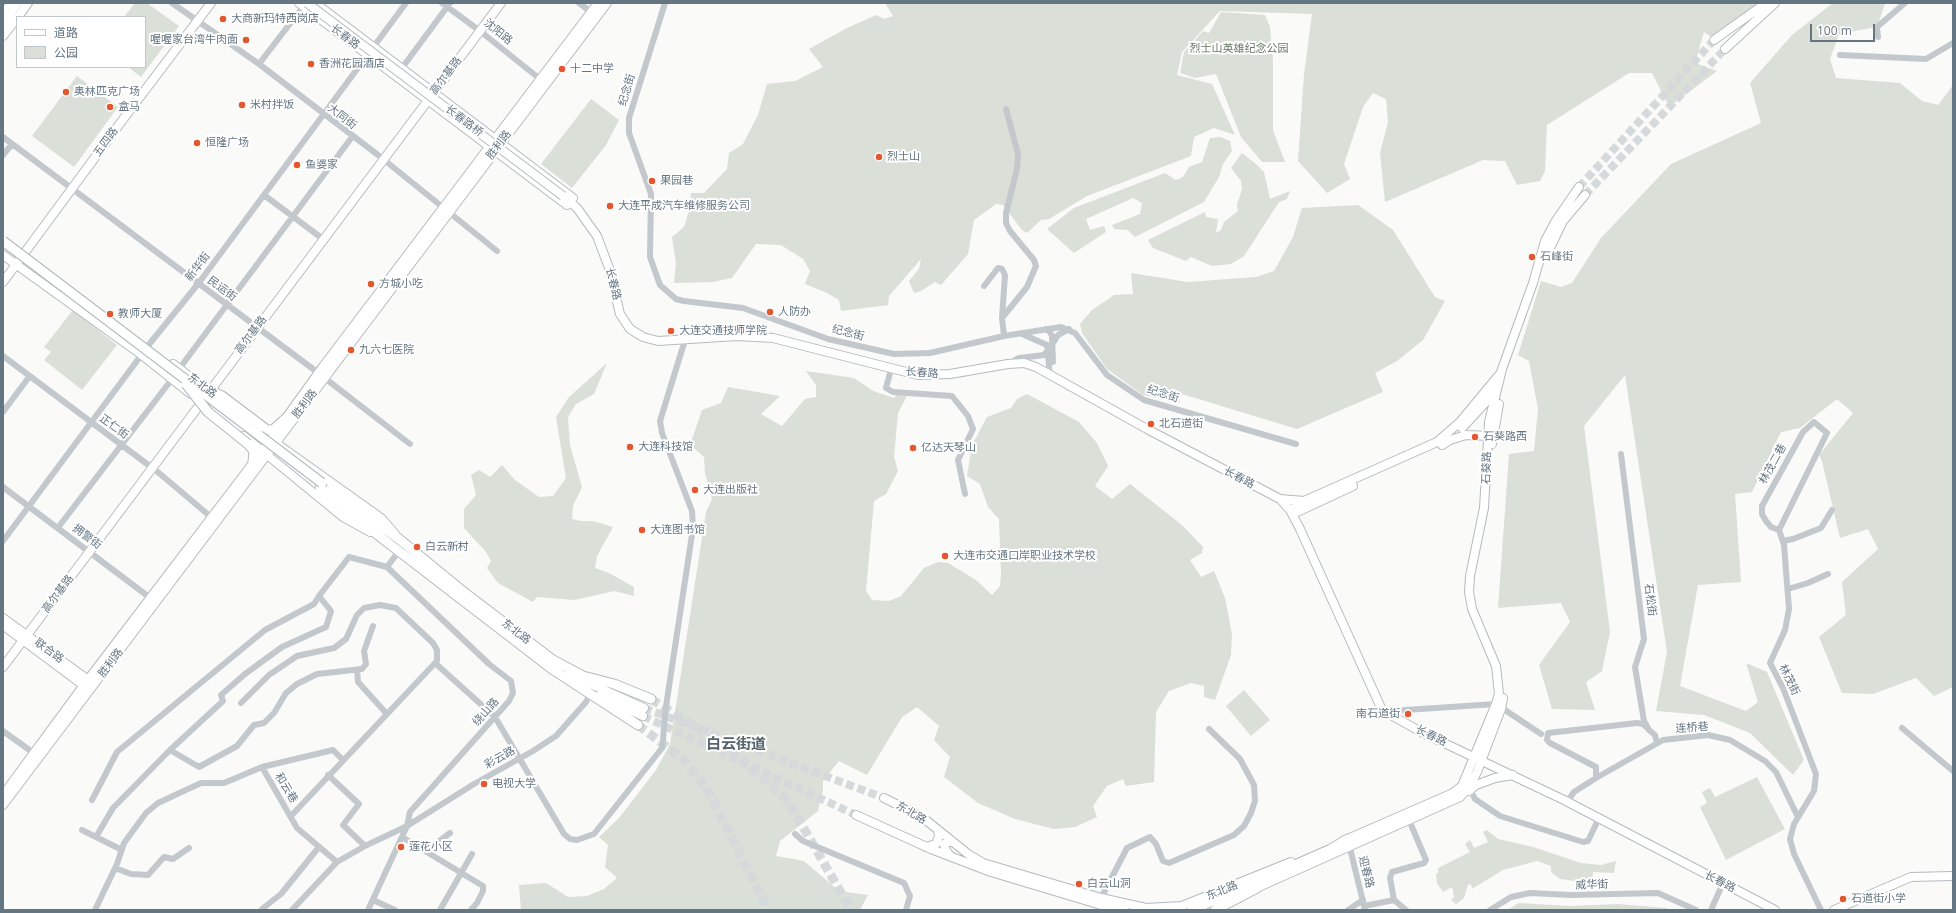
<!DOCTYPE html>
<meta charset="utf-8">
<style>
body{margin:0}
#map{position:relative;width:1956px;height:913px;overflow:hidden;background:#fafaf8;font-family:"Open Sans","Noto Sans SC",sans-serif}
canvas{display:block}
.frame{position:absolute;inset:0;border:4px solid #657683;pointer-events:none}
.legend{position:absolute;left:16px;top:16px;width:130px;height:52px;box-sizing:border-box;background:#fff;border:1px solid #c1c8cd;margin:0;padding:5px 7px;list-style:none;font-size:12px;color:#657683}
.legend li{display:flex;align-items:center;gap:8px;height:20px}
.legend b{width:20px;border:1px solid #c1c8cd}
.scale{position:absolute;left:1810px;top:24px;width:65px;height:18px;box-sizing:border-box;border:2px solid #657683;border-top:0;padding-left:5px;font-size:12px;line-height:14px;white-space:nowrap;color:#657683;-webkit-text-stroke:3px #fff;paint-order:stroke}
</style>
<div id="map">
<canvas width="1956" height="913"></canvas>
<div class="frame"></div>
<ul class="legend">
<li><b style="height:5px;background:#fff"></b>道路</li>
<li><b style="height:11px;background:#dadfd7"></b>公园</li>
</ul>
<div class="scale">100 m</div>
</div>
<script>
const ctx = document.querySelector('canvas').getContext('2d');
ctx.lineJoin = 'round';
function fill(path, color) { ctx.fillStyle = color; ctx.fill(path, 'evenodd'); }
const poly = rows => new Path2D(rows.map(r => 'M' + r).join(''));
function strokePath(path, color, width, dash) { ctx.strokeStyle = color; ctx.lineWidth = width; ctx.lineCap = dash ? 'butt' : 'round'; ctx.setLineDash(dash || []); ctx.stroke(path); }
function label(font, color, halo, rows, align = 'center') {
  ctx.font = font + ' "Open Sans","Noto Sans SC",sans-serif'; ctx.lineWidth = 4; ctx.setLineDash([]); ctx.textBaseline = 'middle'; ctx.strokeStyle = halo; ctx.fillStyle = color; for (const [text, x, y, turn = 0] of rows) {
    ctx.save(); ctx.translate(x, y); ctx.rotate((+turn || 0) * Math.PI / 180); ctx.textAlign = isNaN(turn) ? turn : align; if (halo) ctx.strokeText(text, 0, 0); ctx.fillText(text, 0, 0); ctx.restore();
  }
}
const green = poly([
 [135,3,147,3,179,26,141,77,128,67,145,67,145,17,124,17],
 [885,3,1755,3,1756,5,1713,38,1704,32,1695,63,1717,71,1669,107,1652,73,1629,73,1547,125,1545,171,1540,181,1517,185,1505,161,1483,160,1385,202,1380,153,1388,122,1386,99,1373,93,1363,107,1344,164,1350,179,1327,193,1298,161,1304,74,1312,14,1220,11,1182,52,1177,75,1212,84,1235,135,1214,128,1194,137,1191,156,1087,196,1049,219,1041,220,1027,233,1022,230,1003,205,996,204,974,220,968,254,941,285,935,282,921,291,914,293,909,281,919,269,921,259,889,296,888,305,841,311,839,300,827,293,805,284,810,271,803,259,781,245,756,244,732,278,713,282,674,283,676,263,672,237,684,227,689,211,691,193,704,193,727,169,729,153,743,144,758,115,767,84,795,81,823,67,809,49,847,28,876,15,884,19,893,16],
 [1833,3,1885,4,1877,27,1839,34,1830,59,1836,78,1900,83,1922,101,1938,105,1953,85,1953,687,1934,696,1916,678,1873,694,1842,693,1819,637,1846,615,1842,582,1878,549,1868,529,1840,538,1822,461,1819,455,1853,413,1837,399,1800,428,1781,432,1752,492,1735,494,1741,582,1698,585,1680,686,1746,711,1758,702,1746,663,1767,672,1804,760,1793,775,1750,733,1704,715,1656,711,1667,652,1625,375,1584,426,1610,632,1602,671,1586,682,1595,710,1552,709,1539,665,1570,622,1561,603,1498,608,1509,454,1534,451,1538,409,1529,361,1518,355,1541,281,1561,287,1572,283,1601,238,1671,164,1761,123,1750,83,1792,35],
 [1221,12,1265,15,1270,27,1273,61,1273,130,1285,162,1262,162,1241,137,1216,74,1195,78,1180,73,1184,52,1203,31,1209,33],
 [77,76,118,107,74,167,32,136],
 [591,99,619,120,606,145,572,188,541,164],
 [1220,137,1230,141,1232,151,1223,164,1219,177,1204,202,1135,237,1128,230,1114,229,1112,225,1140,214,1142,203,1133,198,1086,219,1090,230,1104,226,1106,232,1074,253,1047,229,1074,208,1165,173,1176,180,1183,177,1189,167,1202,162,1210,138],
 [1242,153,1256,164,1264,172,1270,199,1290,191,1287,199,1279,202,1244,256,1231,264,1212,266,1191,257,1186,261,1153,248,1148,240,1205,212,1206,217,1218,219,1216,233,1221,230,1224,222,1238,211,1237,205,1242,189,1241,181,1231,168],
 [1358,205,1393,230,1435,297,1445,301,1423,340,1397,361,1375,373,1383,392,1297,429,1182,394,1179,403,1143,395,1107,369,1082,333,1080,324,1092,310,1114,295,1133,294,1131,273,1188,282,1256,277,1274,271,1293,237,1302,208],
 [73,310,117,345,82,390,44,360,51,352,44,347],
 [607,363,594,394,576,404,568,417,570,445,582,487,573,506,572,519,581,521,593,521,613,527,597,556,595,568,609,573,634,587,634,596,615,591,574,600,537,597,533,602,498,583,487,568,491,561,486,552,464,528,464,509,476,495,471,475,479,470,490,477,502,465,515,480,539,497,553,496,566,478,556,417,569,397],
 [806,371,854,378,873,391,894,398,897,394,907,396,898,413,894,457,898,471,886,494,874,501,866,591,872,600,889,601,901,596,924,568,938,562,948,563,976,580,992,595,1000,586,1001,574,999,519,988,507,980,484,967,476,972,445,987,417,1011,408,1017,399,1027,394,1079,422,1097,443,1108,466,1095,486,1112,499,1130,484,1183,526,1203,547,1202,553,1190,560,1201,577,1214,571,1225,598,1232,634,1231,655,1215,700,1204,697,1204,686,1191,683,1169,691,1156,712,1154,782,1126,786,1123,779,1107,786,1093,806,1097,817,1075,827,1054,829,1015,819,978,803,944,777,950,757,934,740,939,726,917,707,902,717,867,775,839,761,823,781,823,790,818,811,780,841,776,856,804,861,839,891,868,895,860,910,521,910,519,885,546,883,568,897,587,896,604,889,617,878,605,867,608,845,599,837,619,818,656,770,670,744,706,512,712,499,705,473,704,457,690,445,702,410,721,403,728,387,780,396,761,414,782,426,805,399,816,397,816,385],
 [1244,690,1270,720,1251,736,1226,706],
 [1757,777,1785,829,1726,860,1700,807,1707,803,1702,792,1710,788,1715,797],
 [1487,830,1498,839,1533,847,1581,863,1601,865,1616,861,1614,873,1593,872,1592,881,1583,882,1560,879,1551,872,1551,866,1537,861,1503,870,1472,889,1471,884,1468,885,1464,898,1456,904,1451,900,1454,897,1452,887,1443,892,1437,883,1436,874,1438,873,1438,868,1470,852,1465,844,1470,840,1474,848,1488,842,1483,832],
 [1519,903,1569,906,1618,904,1666,908,1670,910,1507,910]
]);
const majorTunnel = poly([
 [1579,187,1714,40],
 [1585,195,1725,49],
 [644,708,884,798],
 [643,716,856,815]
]);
const highwayTunnel = poly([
 [651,699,732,750,788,801,851,910],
 [638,725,684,760,698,777,712,798,768,910]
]);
const minor = poly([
 [172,3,259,64,378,155,497,251],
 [442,3,480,31,540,79],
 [579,3,591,12],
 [665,3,629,118,629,133,651,194,650,257,660,285,676,299,684,301,743,308,828,339,894,354,930,353,1004,336,1061,327,1075,333,1107,375,1144,400,1296,444],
 [1878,37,1877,27,1905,3],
 [1840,55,1926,59,1953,43],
 [259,64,305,4],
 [402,68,450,3],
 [3,137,313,369,410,444],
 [3,155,12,144],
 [264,195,323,239],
 [984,286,998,268,1002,269,1005,275,1002,318],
 [1046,329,1050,332,1052,336,1053,362],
 [1022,334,1047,345,1050,375],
 [1004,336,1002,318,1027,287,1036,266,1034,260,1010,231,1006,223,1006,213,1017,169,1018,154,1006,109],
 [1053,343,1058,335,1069,329],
 [3,356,159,473,211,517],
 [1008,364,1019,358,1044,355,1048,350],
 [179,369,352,137],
 [891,369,886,388,893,392,952,396,968,416,973,429,958,460,965,494],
 [3,412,29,377],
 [1621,454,1644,639,1635,667,1644,721,1649,730,1655,735,1657,743],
 [3,487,153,600],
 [60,525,172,379],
 [1779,530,1771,527,1766,521,1762,514,1762,506,1803,432,1814,422,1827,433,1779,530,1784,545,1789,609,1785,630,1770,663,1783,688,1816,774,1814,791,1794,824,1790,839,1794,854,1821,910],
 [3,541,151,342,198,284,406,3],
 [1783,541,1793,539,1821,528,1832,510],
 [1788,589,1808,583,1828,574],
 [435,663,495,717,564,834,570,839,577,840,594,834,662,748,663,740,665,713,693,528,692,511,662,433,660,421,685,340],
 [357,670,358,682,386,713],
 [241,703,269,675,297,656,334,648,346,639,357,615,364,608,380,605,396,608,433,643,437,650,437,661,291,816],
 [1390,711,1496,704,1541,734],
 [1902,728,1953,771],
 [3,731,35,754],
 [170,750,223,701,221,695,245,674,282,647,326,627,331,611,319,596,349,557,387,567],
 [262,767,333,750,342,759],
 [328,775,359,804,343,825,365,846],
 [1596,778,1596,767,1550,743,1547,740,1548,733,1637,723,1643,724,1646,727],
 [1470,790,1475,799,1500,816,1583,842,1588,841,1599,818],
 [92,800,117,752,265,630,314,604,319,596],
 [1567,802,1574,792,1596,778,1663,740,1708,735,1730,740,1765,761,1776,772,1798,817],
 [82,830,122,850],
 [795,834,803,841,904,883,910,896,906,910],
 [96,837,113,808,170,750,199,767,237,746,254,725,264,723,274,713,286,693,297,684,317,674,362,669,366,664,364,651,373,626],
 [402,837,483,886,483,891,477,903,471,910],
 [1349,844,1365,910],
 [426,851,450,833],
 [115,868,131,874,148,875,164,857,173,859,189,848],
 [373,900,395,910],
 [1364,906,1394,900],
 [95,910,117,864,124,843,146,813,158,803,201,783,224,783,262,767,297,828,337,862,365,846,407,826,474,784,533,751,556,736,586,702,590,694],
 [263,910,262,909,281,894,319,847],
 [292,910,337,862],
 [368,910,407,826,410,812,509,701,513,693,511,681,489,664,387,567,399,551],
 [440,910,472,854],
 [1100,910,1101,898,1127,848,1150,837,1156,844,1163,861,1169,863,1234,835,1244,826,1251,813,1255,801,1254,785,1240,759,1209,729],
 [1348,910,1363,900],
 [1406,910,1394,900,1390,878,1392,872,1424,863,1426,860,1409,820],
 [1490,910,1511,897,1530,893,1571,895,1658,893,1696,910],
 [1711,910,1723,883]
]);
const major = poly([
 [299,3,567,205],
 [315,3,573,198],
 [3,14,11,3],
 [18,17,28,3],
 [3,24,18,3],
 [3,36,17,18],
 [1714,40,1766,3],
 [1725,49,1775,3],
 [563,196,577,208,597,236,609,268,620,314,630,329,643,337,658,341,737,336,773,338,918,375,950,374,1008,364,1024,363,1036,367,1147,429,1280,499,1290,510,1300,529,1382,710,1423,733,1564,800,1775,910],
 [1547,254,1563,221,1585,195],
 [3,255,142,355,191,394],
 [3,282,127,114,211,3],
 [173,364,210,392],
 [1462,428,1496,391],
 [244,436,343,517,370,532],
 [273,441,381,518,395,534],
 [1492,444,1499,404],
 [1442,445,1450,440,1466,435,1492,436],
 [1280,499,1304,501],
 [1290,510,1304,501,1437,442,1460,422,1499,375],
 [1295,513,1353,486],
 [3,618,91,682],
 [4,626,87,688],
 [3,667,501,3],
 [569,672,577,678,644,708],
 [599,696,643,716],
 [1469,791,1476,785,1495,778,1513,775],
 [3,795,84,685,263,450,322,368,598,3],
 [884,798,922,817,968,854,983,863,1101,898,1146,908,1182,906,1291,862],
 [3,805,607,3],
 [856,815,931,849,991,872,1101,905,1124,910],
 [1343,841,1453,793,1462,786,1496,704,1499,694,1496,666,1472,609,1469,592,1470,576,1484,508,1489,422,1502,369,1533,283,1545,241,1555,222,1579,187],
 [926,847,936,844,939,836,938,830],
 [950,856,945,849,944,844,952,841],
 [1252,890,1460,797,1469,787,1477,772,1501,709,1503,698],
 [1834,910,1911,877,1953,876]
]);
const highway = poly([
 [263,427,267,430,273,430,285,419],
 [248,444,254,451,253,462],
 [320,488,383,539,552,669,638,725],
 [330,489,399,539,460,589,553,660,583,676,614,684,651,699],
 [1192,910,1331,849,1348,839],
 [1215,910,1257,888]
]);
const majorBridge = poly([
 [307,3,563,196]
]);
const highwayBridge = poly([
 [3,241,322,483],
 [186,384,208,412,248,444],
 [205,388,222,396,263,427]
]);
const markers = [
 [223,19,4,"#e4572e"],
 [246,40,4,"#e4572e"],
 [311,64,4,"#e4572e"],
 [562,69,4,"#e4572e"],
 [66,92,4,"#e4572e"],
 [242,105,4,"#e4572e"],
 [110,107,4,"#e4572e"],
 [197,143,4,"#e4572e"],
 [879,157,4,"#e4572e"],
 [297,165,4,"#e4572e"],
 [652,181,4,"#e4572e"],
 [610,206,4,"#e4572e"],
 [1532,257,4,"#e4572e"],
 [371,284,4,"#e4572e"],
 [770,312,4,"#e4572e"],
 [110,314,4,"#e4572e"],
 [671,331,4,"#e4572e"],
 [351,350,4,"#e4572e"],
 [1151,424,4,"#e4572e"],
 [1475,437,4,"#e4572e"],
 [630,447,4,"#e4572e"],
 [913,448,4,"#e4572e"],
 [695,490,4,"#e4572e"],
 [642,530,4,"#e4572e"],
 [417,547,4,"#e4572e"],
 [945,556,4,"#e4572e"],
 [1408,714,4,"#e4572e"],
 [484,784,4,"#e4572e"],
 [401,847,4,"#e4572e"],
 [1079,884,4,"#e4572e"],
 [1843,899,4,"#e4572e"]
];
const poiNames = [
 ["大商新玛特西岗店",231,19],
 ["喔喔家台湾牛肉面",238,40,"right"],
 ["香洲花园酒店",319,64],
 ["十二中学",570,69],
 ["奥林匹克广场",74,92],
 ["米村拌饭",250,105],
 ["盒马",118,107],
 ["恒隆广场",205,143],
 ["烈士山",887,157],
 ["鱼婆家",305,165],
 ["果园巷",660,181],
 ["大连平成汽车维修服务公司",618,206],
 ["石峰街",1540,257],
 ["方城小吃",379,284],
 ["人防办",778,312],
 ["教师大厦",118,314],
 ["大连交通技师学院",679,331],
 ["九六七医院",359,350],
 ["北石道街",1159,424],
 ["石葵路西",1483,437],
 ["大连科技馆",638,447],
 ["亿达天琴山",921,448],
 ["大连出版社",703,490],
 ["大连图书馆",650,530],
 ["白云新村",425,547],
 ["大连市交通口岸职业技术学校",953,556],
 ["南石道街",1400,714,"right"],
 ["电视大学",492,784],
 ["莲花小区",409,847],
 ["白云山洞",1087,884],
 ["石道街小学",1851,899]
];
const streetNames = [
 ["沈阳路",498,32,39],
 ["长春路",345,37,37],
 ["高尔基路",446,76,-53],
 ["纪念街",627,90,-73],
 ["大同街",342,117,38],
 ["长春路桥",464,121,37],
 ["五四路",106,142,-54],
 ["胜利路",499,145,-53],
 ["新华街",198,267,-53],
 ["长春路",613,284,76],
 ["民运街",222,289,36],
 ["纪念街",848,333,14],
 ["高尔基路",251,335,-53],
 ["长春路",922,373,5],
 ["东北路",202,386,37],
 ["纪念街",1163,394,18],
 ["胜利路",305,404,-53],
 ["正仁街",114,427,36],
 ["林茂二巷",1773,464,-61],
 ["石葵路",1487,468,-88],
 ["长春路",1239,478,28],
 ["拥警街",87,537,37],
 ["高尔基路",58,594,-53],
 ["石松街",1650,600,83],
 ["东北路",516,632,37],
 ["联合路",49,651,36],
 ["胜利路",111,663,-53],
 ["林茂街",1789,680,64],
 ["绕山路",486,712,-49],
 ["连桥巷",1692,728,-4],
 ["长春路",1431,736,25],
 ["彩云路",500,758,-29],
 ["和云巷",286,788,59],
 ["东北路",911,813,30],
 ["迎春路",1366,872,76],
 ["长春路",1720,882,27],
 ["威华街",1592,885,-2],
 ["东北路",1222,891,-22]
];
const parkNames = [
 ["烈士山英雄纪念公园",1239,49]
];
const districtNames = [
 ["白云街道",736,745]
];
fill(green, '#dadfd7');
strokePath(majorTunnel, '#d5d9db', 8, [8, 4]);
strokePath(highwayTunnel, '#d5d9db', 9, [9, 4.5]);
strokePath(major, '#b5babe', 10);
strokePath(highway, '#b4b9bd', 11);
strokePath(minor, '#c3c8cc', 6);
strokePath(major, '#fff', 8);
strokePath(highway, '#fff', 9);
strokePath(majorBridge, '#b5babe', 10, []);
strokePath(highwayBridge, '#b4b9bd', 11, []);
strokePath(majorBridge, '#fff', 8);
strokePath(highwayBridge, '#fff', 9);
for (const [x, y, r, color] of markers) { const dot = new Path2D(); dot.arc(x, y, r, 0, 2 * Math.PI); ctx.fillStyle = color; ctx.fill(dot); strokePath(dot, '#fff', 1.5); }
label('11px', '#657683', '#fff', poiNames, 'left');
label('11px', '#657683', '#fff', streetNames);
label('11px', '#687a64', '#fff', parkNames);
label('bold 15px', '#57646e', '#fff', districtNames);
</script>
